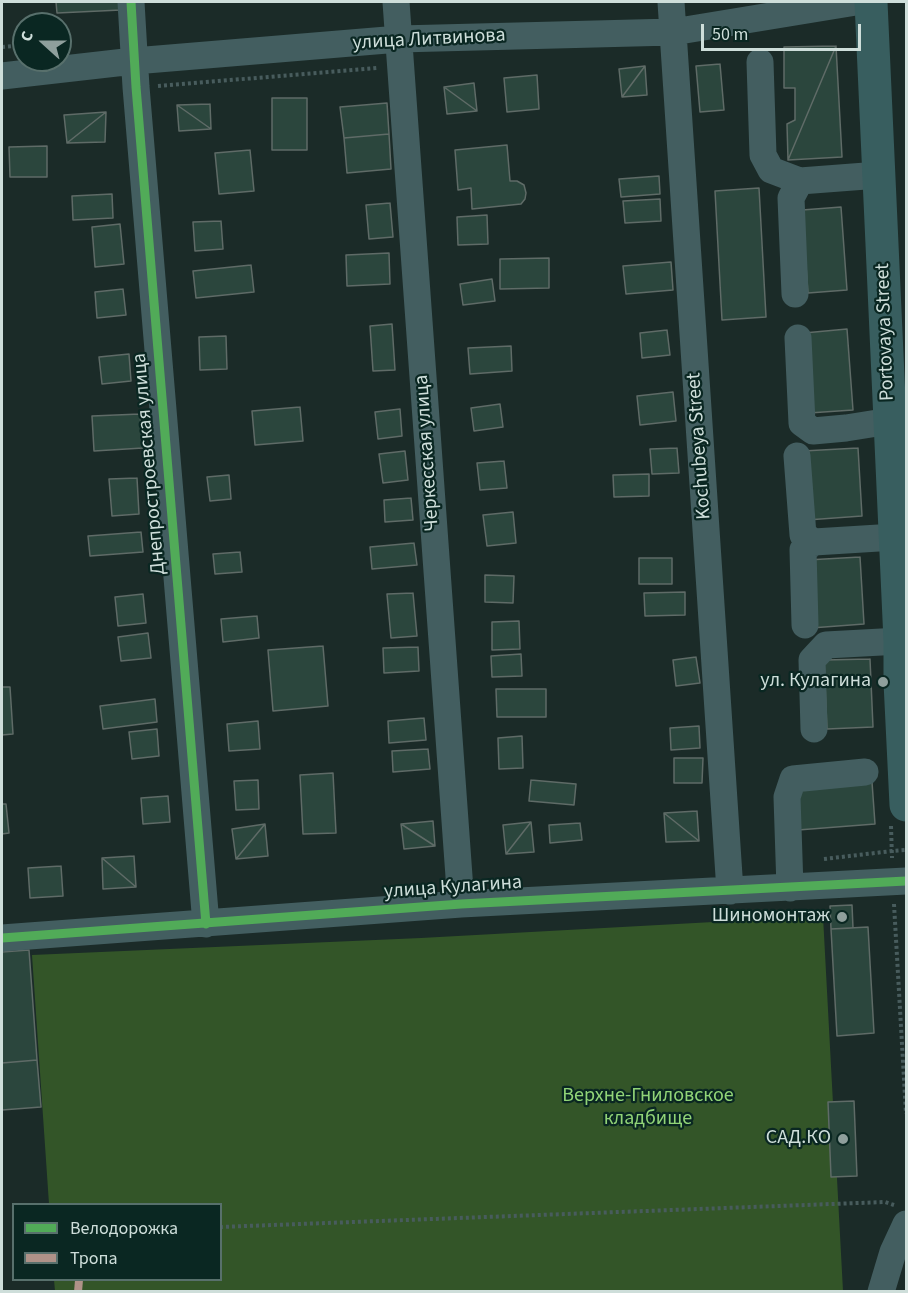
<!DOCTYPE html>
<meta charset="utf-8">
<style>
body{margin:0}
#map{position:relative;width:908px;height:1293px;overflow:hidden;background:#1b2b28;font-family:"Source Sans 3",sans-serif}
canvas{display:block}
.frame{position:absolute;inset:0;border:3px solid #cededa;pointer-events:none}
.legend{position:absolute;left:12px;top:1203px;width:210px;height:78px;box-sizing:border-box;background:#0a2722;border:2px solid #58706c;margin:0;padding:8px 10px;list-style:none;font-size:18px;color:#cededa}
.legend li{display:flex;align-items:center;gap:12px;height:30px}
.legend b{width:30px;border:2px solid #58706c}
.north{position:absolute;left:12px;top:12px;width:60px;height:60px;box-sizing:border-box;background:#0a2722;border:2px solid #58706c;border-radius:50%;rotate:291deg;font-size:16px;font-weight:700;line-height:24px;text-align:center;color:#cededa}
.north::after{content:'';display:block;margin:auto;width:21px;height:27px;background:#8f9f9c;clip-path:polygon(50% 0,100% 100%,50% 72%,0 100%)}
.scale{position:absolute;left:701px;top:24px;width:160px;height:27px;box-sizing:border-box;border:3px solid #cededa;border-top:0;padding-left:8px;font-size:18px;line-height:21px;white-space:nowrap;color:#cededa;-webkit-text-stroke:4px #0a2722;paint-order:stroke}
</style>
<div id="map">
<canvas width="908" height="1293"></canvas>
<div class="frame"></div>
<ul class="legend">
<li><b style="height:8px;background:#51ab58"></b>Велодорожка</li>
<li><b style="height:8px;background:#af9288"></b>Тропа</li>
</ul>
<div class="north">С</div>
<div class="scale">50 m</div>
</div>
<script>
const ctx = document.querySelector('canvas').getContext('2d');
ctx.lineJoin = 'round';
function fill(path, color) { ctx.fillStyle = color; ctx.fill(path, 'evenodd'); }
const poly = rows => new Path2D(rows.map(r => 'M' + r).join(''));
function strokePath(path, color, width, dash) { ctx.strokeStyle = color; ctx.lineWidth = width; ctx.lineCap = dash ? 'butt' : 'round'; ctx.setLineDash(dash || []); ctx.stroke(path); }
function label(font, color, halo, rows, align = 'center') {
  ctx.font = font + ' "Source Sans 3",sans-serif'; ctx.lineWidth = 4.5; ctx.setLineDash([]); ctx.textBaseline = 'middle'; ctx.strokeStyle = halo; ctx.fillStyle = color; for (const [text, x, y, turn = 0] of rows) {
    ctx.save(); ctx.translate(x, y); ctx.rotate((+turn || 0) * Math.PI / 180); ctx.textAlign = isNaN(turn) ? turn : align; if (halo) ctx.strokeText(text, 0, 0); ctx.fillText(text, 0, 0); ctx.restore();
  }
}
const green = poly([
 [823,916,843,1291,55,1291,54,1280,220,1280,220,1204,49,1204,32,955,421,938]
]);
const building = poly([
 [56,2,121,2,121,10,57,13,56,2],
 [836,46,842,157,788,160,836,46],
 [836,46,788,160,787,124,795,120,795,88,784,88,784,47,836,46],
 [720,64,724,110,700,112,696,66,720,64],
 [645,66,622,97,619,69,645,66],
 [645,66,647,95,622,97,645,66],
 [537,75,539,109,507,112,504,78,537,75],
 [474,83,477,111,444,87,474,83],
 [444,87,477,111,447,114,444,87],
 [272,98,307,98,307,150,272,150,272,98],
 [387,103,389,134,344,138,340,107,387,103],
 [210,104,211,129,177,105,210,104],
 [177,105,211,129,179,131,177,105],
 [106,112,67,143,64,115,106,112],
 [106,112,105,142,67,143,106,112],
 [389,134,391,169,347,173,344,138,389,134],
 [507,145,510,181,517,181,524,185,526,193,525,199,521,204,472,209,471,188,458,190,455,150,507,145],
 [47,146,47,177,10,177,9,147,47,146],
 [250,150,254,191,219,194,215,153,250,150],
 [659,176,660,194,621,197,619,179,659,176],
 [759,188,766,317,722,320,715,191,759,188],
 [112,194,113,218,73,220,72,196,112,194],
 [660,199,661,221,625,223,623,201,660,199],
 [390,203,393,237,369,239,366,205,390,203],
 [841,207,847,290,808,293,802,210,841,207],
 [487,215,488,244,458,245,457,217,487,215],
 [221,221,223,249,195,251,193,222,221,221],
 [120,224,124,264,95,267,92,227,120,224],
 [389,253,390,284,347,286,346,255,389,253],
 [549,258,549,288,500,289,500,259,549,258],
 [671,262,673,290,626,294,623,266,671,262],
 [251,265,254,292,196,298,193,271,251,265],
 [492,279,495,301,463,305,460,284,492,279],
 [123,289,126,315,97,318,95,292,123,289],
 [392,324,395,370,373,371,370,326,392,324],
 [847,329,853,410,809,413,804,333,847,329],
 [667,330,670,355,642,358,640,333,667,330],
 [226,336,227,369,200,370,199,337,226,336],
 [511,346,512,371,470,374,468,348,511,346],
 [129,354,131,381,102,384,99,357,129,354],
 [673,392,676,421,640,425,637,396,673,392],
 [500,404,503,427,474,431,471,408,500,404],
 [300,407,303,441,255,445,252,411,300,407],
 [400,409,402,436,378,439,375,412,400,409],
 [140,414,143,448,94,451,92,416,140,414],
 [677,448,679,473,652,474,650,449,677,448],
 [858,448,862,516,807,520,803,451,858,448],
 [405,451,408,480,383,483,379,454,405,451],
 [504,461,507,488,480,490,477,463,504,461],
 [649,474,649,496,614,497,613,475,649,474],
 [229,475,231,499,210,501,207,477,229,475],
 [137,478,139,514,112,516,109,479,137,478],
 [411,498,413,520,385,522,384,500,411,498],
 [513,512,516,543,487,546,483,515,513,512],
 [141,532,143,552,90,556,88,536,141,532],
 [414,543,417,565,372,569,370,547,414,543],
 [240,552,242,572,215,574,213,554,240,552],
 [860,557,864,624,811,628,807,560,860,557],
 [639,558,672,558,672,584,639,584,639,558],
 [485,575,514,576,513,603,485,602,485,575],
 [685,592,685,615,645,616,644,593,685,592],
 [413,593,417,636,391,638,387,594,413,593],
 [143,594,146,623,118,626,115,597,143,594],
 [257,616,259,638,223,642,221,619,257,616],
 [519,621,520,649,492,650,492,622,519,621],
 [148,633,151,658,121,661,118,637,148,633],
 [323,646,328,706,273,711,268,650,323,646],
 [418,647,419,671,384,673,383,648,418,647],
 [521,654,522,676,492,677,491,656,521,654],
 [696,657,700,683,676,686,673,660,696,657],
 [870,659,873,727,827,729,824,660,870,659],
 [2,687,10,687,13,734,2,735,2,687],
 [496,689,546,689,546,717,497,717,496,689],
 [155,699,157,722,103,729,100,706,155,699],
 [424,718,426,740,389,743,388,721,424,718],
 [258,721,260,749,229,751,227,724,258,721],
 [699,726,700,748,671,750,670,728,699,726],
 [157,729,159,756,132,759,129,732,157,729],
 [522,736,523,768,499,769,498,738,522,736],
 [428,749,430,769,393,772,392,751,428,749],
 [674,758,703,758,702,783,674,783,674,758],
 [333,773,336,833,303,834,300,775,333,773],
 [258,780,259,809,236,810,234,781,258,780],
 [531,780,576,784,574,805,529,801,531,780],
 [872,782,875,824,798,830,795,788,872,782],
 [168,796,170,822,143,824,141,798,168,796],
 [2,804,6,804,9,833,2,834,2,804],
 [697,811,699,841,664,813,697,811],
 [664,813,699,841,666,842,664,813],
 [433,821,435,846,401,824,433,821],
 [531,822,534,852,506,854,531,822],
 [531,822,506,854,503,825,531,822],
 [580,823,582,840,550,843,549,825,580,823],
 [265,824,236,859,232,829,265,824],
 [265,824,268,856,236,859,265,824],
 [401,824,435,846,404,849,401,824],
 [134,856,136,887,102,858,134,856],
 [102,858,136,887,103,889,102,858],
 [61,866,63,896,30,898,28,868,61,866],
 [852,905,853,928,831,929,830,906,852,905],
 [868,927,874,1033,837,1036,831,929,868,927],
 [29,950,37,1060,2,1063,2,952,29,950],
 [37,1060,41,1107,2,1110,2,1063,37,1060],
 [854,1101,857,1176,831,1177,828,1102,854,1101]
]);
const path = poly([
 [2,47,24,45],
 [158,86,377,68],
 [891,826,892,858],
 [824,859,892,851,906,850],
 [894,904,906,1114],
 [220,1227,885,1202,894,1205]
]);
const minor = poly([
 [131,2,136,87,206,924],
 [396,2,461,904],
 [671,2,730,891],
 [760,62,763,155,771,170,800,181],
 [2,76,134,61,399,39,673,32,856,2],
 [795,294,791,198,800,181,879,175],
 [798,338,802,423,813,431,846,428,890,421],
 [797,456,803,535,814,542],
 [805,625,803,550,814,542,895,537],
 [814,729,812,660,826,645,900,641],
 [790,888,787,797,793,779,865,772],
 [2,938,461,904,906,881],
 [881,1292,893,1252,906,1224]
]);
const major = poly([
 [871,2,900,641,900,682,906,805]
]);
const quiet = poly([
 [78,1292,79,1280]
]);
const cycleway = poly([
 [131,2,136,87,206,924],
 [2,938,461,904,906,881]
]);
const markers = [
 [883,682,6,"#8f9f9c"],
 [842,917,6,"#8f9f9c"],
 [843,1139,6,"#8f9f9c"]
];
const streetNames = [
 ["улица Литвинова",429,40,-3],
 ["Portovaya Street",886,332,-92],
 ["Kochubeya Street",700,446,-94],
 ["Черкесская улица",428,453,-94],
 ["Днепростроевская улица",150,464,-95],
 ["улица Кулагина",453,888,-4]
];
const poiNames = [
 ["ул. Кулагина",871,682],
 ["Шиномонтаж",830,917],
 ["САД.КО",831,1139]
];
const parkNames = [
 ["Верхне-Гниловское",648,1097],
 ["кладбище",648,1120]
];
fill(green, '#335528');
fill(building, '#2b463d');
strokePath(building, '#5f6b67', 1.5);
strokePath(path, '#485c5d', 4, [3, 3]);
strokePath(minor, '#435e60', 27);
strokePath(major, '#385e5f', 33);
strokePath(quiet, '#af9288', 8, [15, 8]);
strokePath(cycleway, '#51ab58', 9);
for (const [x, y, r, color] of markers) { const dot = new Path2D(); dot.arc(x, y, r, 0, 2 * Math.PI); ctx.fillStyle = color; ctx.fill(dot); strokePath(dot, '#0a2722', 2); }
label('20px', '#cededa', '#0a2722', streetNames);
label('20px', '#cededa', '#0a2722', poiNames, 'right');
label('20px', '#91d477', '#0a2722', parkNames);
</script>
